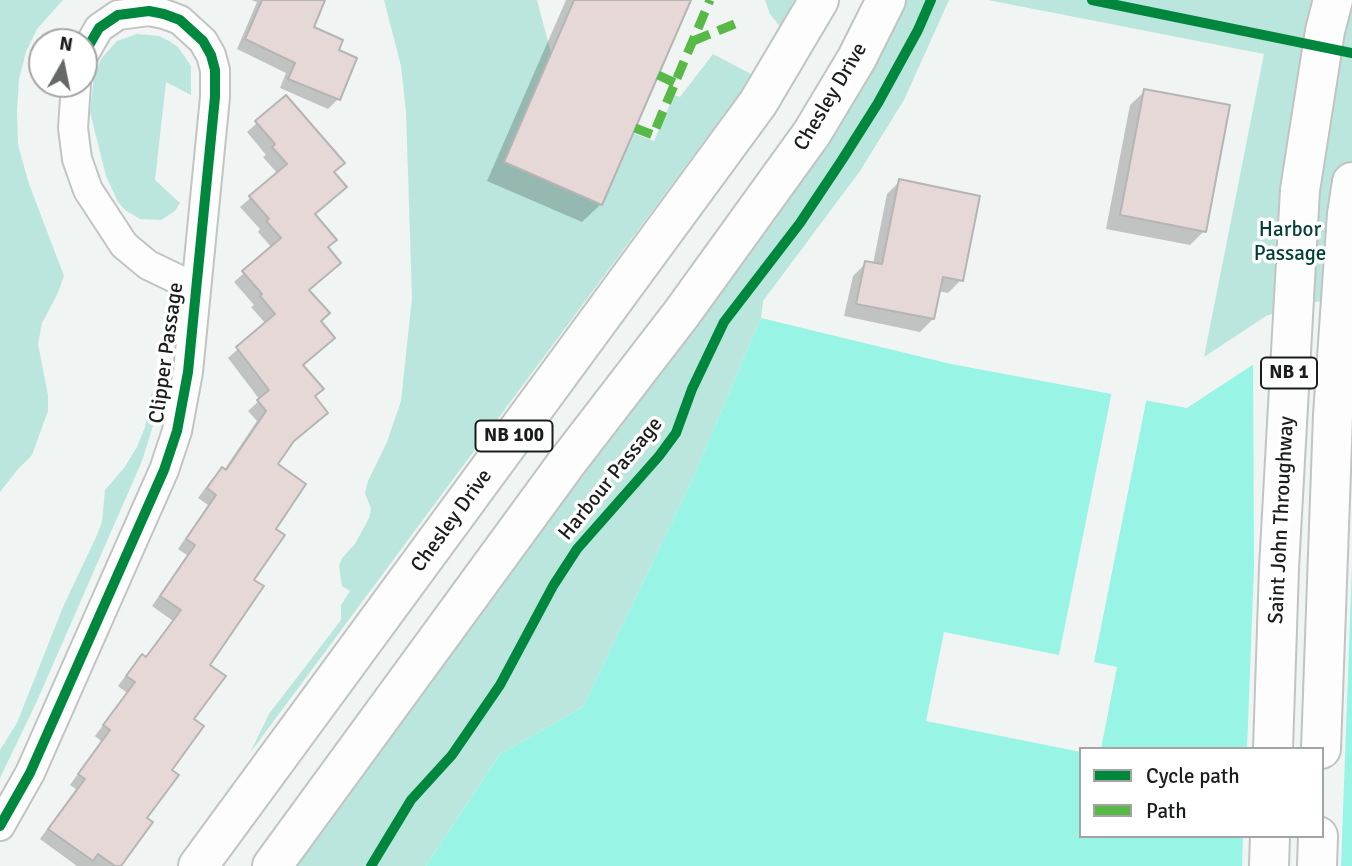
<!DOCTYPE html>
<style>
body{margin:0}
#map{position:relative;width:1352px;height:866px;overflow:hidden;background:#f0f4f3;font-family:Signika,sans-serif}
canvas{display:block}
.legend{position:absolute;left:1079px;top:747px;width:245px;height:91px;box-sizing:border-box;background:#fff;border:2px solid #a3a5a4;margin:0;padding:9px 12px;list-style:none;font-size:21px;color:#1a1d1c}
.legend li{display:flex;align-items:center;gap:14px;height:35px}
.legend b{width:35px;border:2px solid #a3a5a4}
.north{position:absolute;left:28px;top:28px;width:70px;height:70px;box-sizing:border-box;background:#fff;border:2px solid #a3a5a4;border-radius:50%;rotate:9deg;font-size:19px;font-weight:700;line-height:28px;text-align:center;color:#1a1d1c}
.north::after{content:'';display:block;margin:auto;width:24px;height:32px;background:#656867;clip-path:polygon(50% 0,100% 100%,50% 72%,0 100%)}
</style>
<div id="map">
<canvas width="1352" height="866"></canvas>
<ul class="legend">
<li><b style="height:9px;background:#00873e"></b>Cycle path</li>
<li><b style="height:9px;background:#58b947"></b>Path</li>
</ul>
<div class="north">N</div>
</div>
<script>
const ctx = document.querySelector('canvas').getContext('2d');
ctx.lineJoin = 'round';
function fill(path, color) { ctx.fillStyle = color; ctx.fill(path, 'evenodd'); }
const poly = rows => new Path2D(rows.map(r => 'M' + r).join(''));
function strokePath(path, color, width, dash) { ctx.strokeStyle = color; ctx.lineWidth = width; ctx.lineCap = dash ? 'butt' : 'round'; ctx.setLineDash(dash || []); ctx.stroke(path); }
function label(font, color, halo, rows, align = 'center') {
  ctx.font = font + ' Signika,sans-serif'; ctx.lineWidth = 7; ctx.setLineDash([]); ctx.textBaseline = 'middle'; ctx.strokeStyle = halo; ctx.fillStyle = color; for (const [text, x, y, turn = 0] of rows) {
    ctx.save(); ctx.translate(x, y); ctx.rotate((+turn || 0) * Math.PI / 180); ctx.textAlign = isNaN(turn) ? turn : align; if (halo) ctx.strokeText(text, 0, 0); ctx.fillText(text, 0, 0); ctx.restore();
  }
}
const green = poly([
 [0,0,63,0,37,29,26,52,19,79,17,113,18,145,29,184,64,276,57,295,42,323,38,344,48,395,48,411,32,455,18,469,0,492],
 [384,0,537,0,551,53,504,162,602,205,633,133,654,141,674,95,680,97,713,54,753,75,250,753,269,714,341,620,341,605,350,591,342,586,339,566,342,558,355,544,369,518,371,509,365,493,368,481,387,442,401,401,412,298,406,112,401,66],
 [765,0,794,0,781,28,770,14],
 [886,0,949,0,904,100,860,171,763,301,761,318,693,478,583,707,500,754,426,866,272,866],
 [988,0,1352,0,1352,298,1306,303,1266,316,1204,357,1264,54],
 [137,34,159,36,169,41,178,47,191,66,191,95,166,82,155,180,180,203,175,211,161,220,140,219,125,210,118,202,106,176,90,112,94,77,101,59,117,41],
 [151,394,159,394,156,416,142,461,37,701,0,778,0,750,17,723,63,607,97,535,102,522,105,490,124,468,137,447,145,427]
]);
const water = poly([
 [761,318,951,364,1187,408,1254,364,1352,330,1352,866,426,866,500,754,583,707,693,478],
 [1081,749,1322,749,1322,836,1081,836]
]);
const pier = poly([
 [1352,327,1352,566,1341,866,1242,866,1243,836,1322,836,1322,749,1247,749,1254,567,1253,360],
 [1112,391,1147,397,1094,662,1117,667,1101,749,1081,749,1081,752,926,721,944,632,1059,655]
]);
const shadow = poly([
 [251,0,323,0,311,28,337,51,355,58,338,99,328,109,280,88,286,73,237,49,257,2],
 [566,0,689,0,601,204,582,222,487,181],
 [1145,91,1204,231,1190,245,1106,229,1130,105],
 [286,97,332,172,345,187,314,215,326,248,308,290,319,321,301,365,313,397,289,445,275,465,273,529,252,580,208,665,192,720,170,770,119,866,77,866,40,839,76,789,70,785,101,741,95,736,127,693,118,686,133,666,143,657,145,658,173,621,152,606,187,555,178,549,208,505,198,498,212,479,222,469,224,470,257,421,248,411,260,400,228,358,266,324,251,307,254,305,234,282,272,248,258,232,260,229,240,207,278,174,263,157,266,155,247,132],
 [900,181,961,280,948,293,938,291,933,319,920,332,844,316,853,276,866,263,873,264,887,194]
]);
const building = poly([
 [262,0,325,0,314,27,343,40,339,50,357,58,340,100,288,79,295,63,245,39,262,0],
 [574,0,691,0,602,205,504,162,574,0],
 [1144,89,1230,105,1206,232,1120,215,1144,89],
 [286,95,345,163,334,172,347,187,315,214,337,240,328,247,341,263,309,290,330,313,321,321,335,338,303,365,324,389,315,396,328,413,294,441,278,464,306,484,276,529,285,535,254,580,264,586,210,665,226,676,194,719,204,726,172,770,179,775,147,818,153,822,121,866,115,866,98,854,93,861,48,829,85,779,78,774,110,730,103,725,135,682,126,676,142,654,146,657,181,610,160,596,195,545,186,539,216,495,207,488,222,467,226,470,266,411,257,400,269,390,236,347,275,314,260,296,262,294,242,271,281,238,266,221,269,219,249,196,287,164,272,147,275,144,255,121,286,95],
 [899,179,980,196,963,281,943,277,934,319,856,304,865,261,882,264,899,179]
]);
const minor = poly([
 [76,84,73,128,77,159,88,190,124,245,148,265,196,288],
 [0,826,30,773,164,470,177,431,188,372,215,97,215,70,211,55,203,41,180,20,164,14,149,11,118,15,99,28,84,54]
]);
const primary = poly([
 [198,866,758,103,819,0],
 [272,866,565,465,682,313,812,133,857,58,886,0]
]);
const motorway = poly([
 [1273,749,1279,568,1300,190,1325,31,1333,0],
 [1321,749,1333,415,1347,214,1352,182],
 [1269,866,1270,836],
 [1317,866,1318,836]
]);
const quiet = poly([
 [693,41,737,23],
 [658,75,675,83],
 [635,128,653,135,710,0]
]);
const cycleway = poly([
 [1092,0,1352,53],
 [0,826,30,773,164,470,177,431,188,372,215,97,215,70,211,55,203,41,180,20,164,14,149,11,118,15,99,28,84,54],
 [371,866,411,800,452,755,500,685,553,586,577,549,659,456,676,433,692,389,724,322,800,223,842,160,878,103,918,30,931,0]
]);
const shields = [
 [1289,373,56],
 [514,436,77]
];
const shieldNames = [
 ["NB 1",1289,373],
 ["NB 100",514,436]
];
const streetNames = [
 ["Chesley Drive",831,97,-59],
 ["Clipper Passage",167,353,-82],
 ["Harbour Passage",611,479,-51],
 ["Saint John Throughway",1282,520,-87],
 ["Chesley Drive",452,521,-54]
];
const parkNames = [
 ["Harbor",1290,230],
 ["Passage",1290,254]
];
fill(green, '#bbe6dd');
fill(water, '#98f4e4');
fill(pier, '#f0f4f3');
fill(shadow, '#0003');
fill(building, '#e6d8d7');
strokePath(building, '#b4b5b4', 2);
strokePath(minor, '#c1c4c3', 32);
strokePath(primary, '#c1c4c3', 42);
strokePath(motorway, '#c1c4c3', 42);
strokePath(minor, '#fdfdfd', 28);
strokePath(primary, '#fdfdfd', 38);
strokePath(motorway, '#fdfdfd', 38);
strokePath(quiet, '#58b947', 9, [18, 9]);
strokePath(cycleway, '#00873e', 10);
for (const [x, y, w] of shields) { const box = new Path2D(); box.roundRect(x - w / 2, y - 15.5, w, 31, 5); ctx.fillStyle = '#fff'; ctx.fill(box); strokePath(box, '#1a1d1c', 2); }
label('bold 19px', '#1a1d1c', null, shieldNames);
label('21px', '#1a1d1c', '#fff', streetNames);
label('21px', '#003e36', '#fff', parkNames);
</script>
